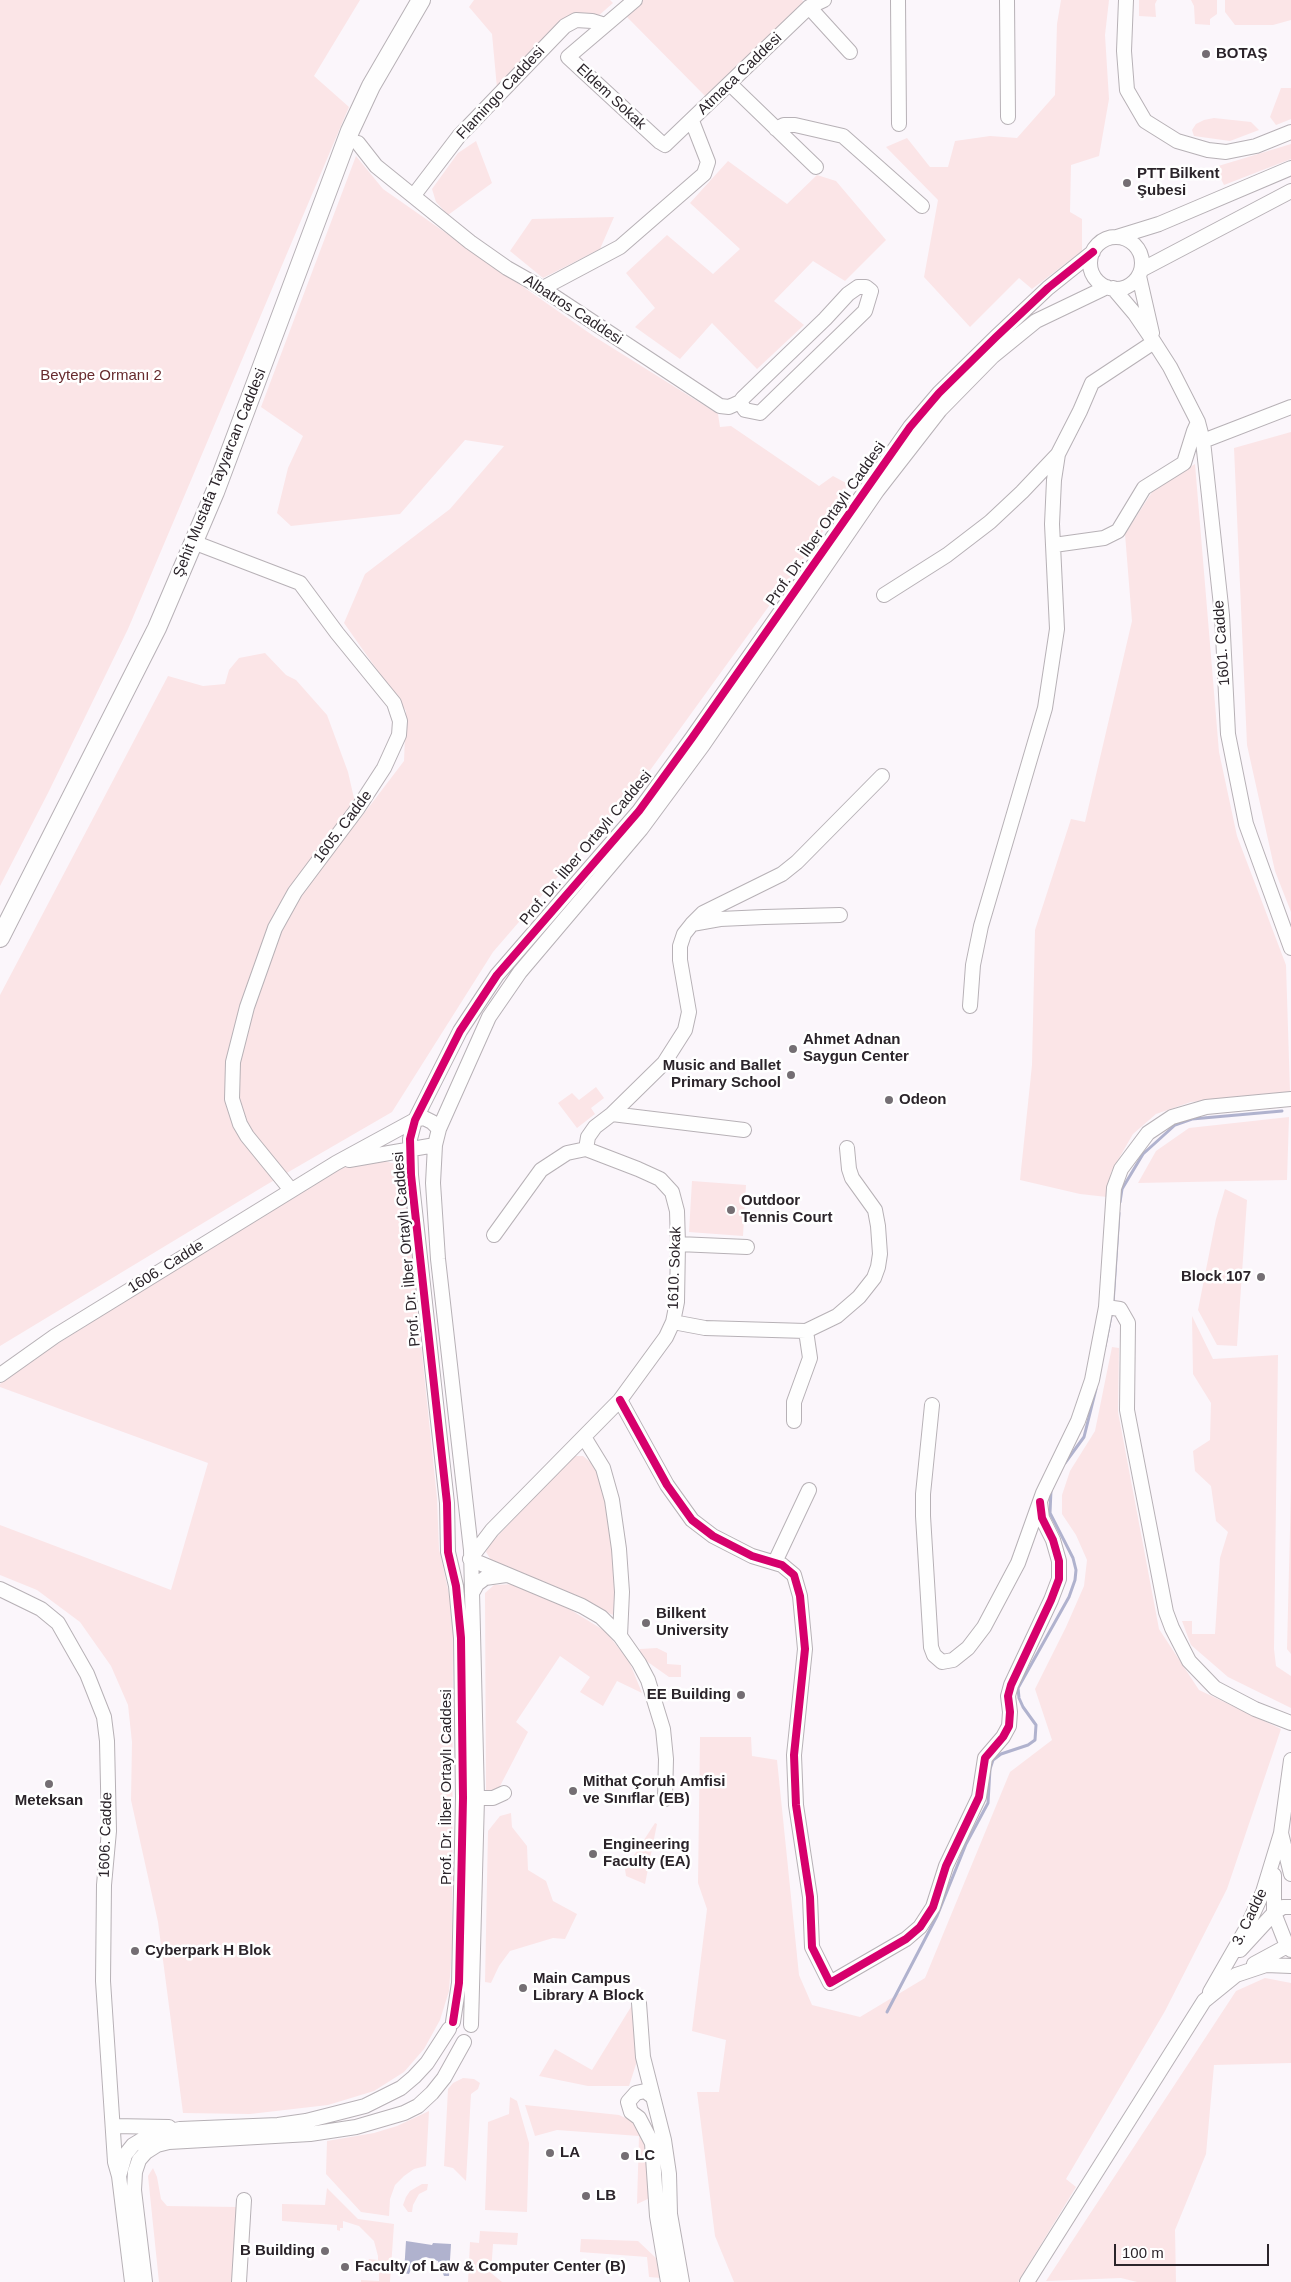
<!DOCTYPE html>
<meta charset="utf-8">
<style>
body{margin:0}
#map{position:relative;width:1291px;height:2282px;overflow:hidden;background:#fbf6fb;font-family:Arial,sans-serif}
canvas{display:block}
.scale{position:absolute;left:1114px;top:2244px;width:155px;height:22px;box-sizing:border-box;border:2px solid #2b242a;border-top:0;padding-left:6px;font-size:15px;line-height:18px;white-space:nowrap;color:#2b242a;-webkit-text-stroke:4px #fff;paint-order:stroke}
</style>
<div id="map">
<canvas width="1291" height="2282"></canvas>
<div class="scale">100 m</div>
</div>
<script>
const ctx = document.querySelector('canvas').getContext('2d');
ctx.lineJoin = 'round';
function fill(path, color) { ctx.fillStyle = color; ctx.fill(path, 'evenodd'); }
const poly = rows => new Path2D(rows.map(r => 'M' + r).join(''));
function strokePath(path, color, width, dash) { ctx.strokeStyle = color; ctx.lineWidth = width; ctx.lineCap = dash ? 'butt' : 'round'; ctx.setLineDash(dash || []); ctx.stroke(path); }
function label(font, color, halo, rows, align = 'center') {
  ctx.font = font + ' Arial,sans-serif'; ctx.lineWidth = 5; ctx.setLineDash([]); ctx.textBaseline = 'middle'; ctx.strokeStyle = halo; ctx.fillStyle = color; for (const [text, x, y, turn = 0] of rows) {
    ctx.save(); ctx.translate(x, y); ctx.rotate((+turn || 0) * Math.PI / 180); ctx.textAlign = isNaN(turn) ? turn : align; if (halo) ctx.strokeText(text, 0, 0); ctx.fillText(text, 0, 0); ctx.restore();
  }
}
const green = poly([
 [0,0,360,0,314,76,349,107,128,629,48,793,0,886],
 [474,0,610,0,613,3,597,17,585,14,497,88,492,34,469,7],
 [642,0,802,0,804,2,707,98,625,15],
 [1061,0,1109,0,1105,35,1109,99,1099,156,1071,165,1070,212,1082,219,1082,251,1032,289,1019,278,970,327,924,277,938,200,886,147,907,138,930,167,948,167,955,141,990,136,1017,138,1055,95,1057,24],
 [1139,0,1157,0,1155,4,1156,17,1139,16],
 [1191,0,1217,0,1217,14,1210,19,1210,25,1195,24,1194,6],
 [1225,0,1291,0,1291,20,1273,25,1235,25,1225,12],
 [1281,88,1291,88,1291,119,1276,125,1270,117],
 [1214,118,1251,122,1259,130,1230,141,1194,136,1192,130,1196,124,1204,120],
 [476,141,492,183,448,215,436,202,432,189,458,153],
 [1291,144,1291,159,1224,185,1215,167],
 [356,156,383,189,595,337,718,414,720,427,731,426,819,486,833,476,846,483,845,501,651,769,493,952,392,1112,266,1185,0,1346,0,995,168,676,203,686,225,684,229,670,239,658,265,653,286,675,296,680,327,715,348,772,359,820,404,761,406,711,344,623,365,574,450,509,504,446,465,440,400,514,291,526,277,513,288,468,303,436,261,407],
 [728,161,787,204,817,175,836,181,886,240,845,281,813,261,774,301,804,325,757,369,712,323,680,359,635,327,655,308,626,273,667,235,713,274,740,249,690,203],
 [614,217,600,249,543,278,510,251,532,219],
 [1291,432,1291,912,1275,871,1247,745,1234,448],
 [1195,464,1219,752,1237,836,1286,965,1290,1092,1191,1102,1156,1114,1133,1134,1111,1172,1107,1197,1080,1194,1020,1180,1032,1065,1035,930,1071,819,1085,822,1132,621,1125,534,1152,492],
 [596,1087,604,1098,591,1108,595,1114,577,1128,558,1103,572,1093,579,1100],
 [1289,1117,1287,1180,1138,1183,1156,1151,1189,1128],
 [375,1158,395,1164,405,1191,437,1498,439,1549,453,1612,452,1948,449,1991,440,2020,424,2049,404,2072,374,2091,328,2105,250,2114,183,2113,158,1922,131,1800,132,1742,128,1705,111,1666,80,1622,37,1590,0,1575,0,1525,171,1590,208,1463,0,1387,0,1384,12,1373,43,1353,337,1166],
 [692,1181,746,1185,743,1236,689,1232],
 [1225,1189,1247,1200,1237,1346,1217,1345,1198,1310,1216,1219],
 [1192,1316,1213,1359,1278,1355,1274,1649,1276,1666,1291,1676,1291,1708,1228,1677,1191,1645,1182,1621,1192,1621,1192,1634,1215,1634,1220,1558,1228,1532,1216,1521,1211,1486,1195,1471,1193,1451,1210,1440,1211,1403,1193,1374],
 [1112,1347,1119,1348,1118,1412,1159,1629,1199,1690,1281,1729,1227,1889,1165,2011,1066,2179,1076,2187,1018,2282,734,2282,715,2236,697,2092,719,2092,726,2040,692,2031,707,1909,698,1883,700,1737,751,1737,752,1756,777,1760,799,1975,812,2005,860,2017,925,1978,1010,1772,1052,1740,1035,1689,1066,1627,1084,1586,1087,1560,1076,1535,1062,1514,1062,1495,1070,1471,1095,1431],
 [573,1456,583,1456,594,1465,604,1493,616,1574,613,1615,563,1591,491,1560,486,1552,489,1545],
 [1291,1489,1291,1654,1287,1649],
 [515,1584,561,1604,605,1631,629,1661,642,1693,617,1681,603,1706,580,1692,590,1677,560,1656,516,1722,528,1732,498,1790,486,1791,485,1593,494,1585],
 [657,1648,667,1653,667,1664,681,1665,681,1677,669,1677,645,1660,640,1653,640,1649],
 [511,1813,512,1827,527,1846,528,1870,546,1881,553,1901,577,1914,565,1939,553,1938,510,1951,499,1966,491,1983,485,1982,488,1831,500,1816],
 [655,1823,657,1824,645,1884,626,1876,625,1869],
 [1265,1978,1291,1983,1291,2063,1214,2065,1206,2154,1175,2230,1176,2282,1137,2282,1121,2278,1046,2281,1236,1991],
 [634,2002,639,2055,629,2086,588,2086,539,2076,555,2049,592,2070],
 [463,2078,474,2079,480,2083,478,2089,471,2094,466,2181,453,2168,444,2166,448,2089,453,2083],
 [510,2097,517,2101,529,2143,527,2212,485,2210,488,2122,509,2114],
 [525,2105,619,2115,636,2123,647,2143,650,2198,637,2204,639,2136,557,2130,535,2136],
 [429,2111,426,2166,414,2169,404,2176,395,2185,390,2199,389,2216,361,2212,326,2174,327,2141,374,2133,397,2126],
 [153,2168,157,2177,161,2199,167,2206,238,2207,233,2282,159,2282,148,2176],
 [422,2184,428,2184,427,2190,419,2194,413,2205,412,2212,408,2212,403,2205,406,2197,410,2191],
 [327,2188,358,2219,394,2224,390,2282,361,2282,361,2280,379,2281,379,2267,366,2265,369,2259,378,2260,378,2256,374,2241,359,2226,343,2221,343,2228,340,2228,340,2231,337,2230,337,2225,282,2221,282,2204,325,2205],
 [480,2231,518,2233,517,2245,493,2244,491,2273,502,2282,468,2282,470,2242,479,2243],
 [581,2239,638,2241,656,2258,661,2278,649,2277,647,2257,580,2252]
]);
const water = poly([
 [406,2241,432,2245,433,2243,451,2244,449,2276,444,2276,438,2261,426,2257,414,2262,409,2274,404,2273]
]);
const stream = poly([
 [1120,1202,1122,1189,1143,1154,1175,1125,1192,1119,1282,1111],
 [1113,1304,1119,1213],
 [1105,1346,1112,1311],
 [1065,1463,1084,1437,1096,1389],
 [887,2012,937,1916,966,1844,988,1803,990,1769,993,1760,1001,1754,1028,1745,1035,1740,1036,1725,1023,1707,1019,1698,1018,1688,1069,1597,1075,1580,1076,1570,1073,1558,1050,1513,1051,1490]
]);
const minor = poly([
 [635,0,568,57,660,142,665,145,809,7,824,0],
 [898,0,899,124],
 [1007,0,1008,117],
 [1126,0,1124,51,1127,90,1145,121,1177,141,1208,150,1226,152,1256,146,1291,132],
 [809,7,850,52],
 [730,84,816,167],
 [776,129,784,125,795,125,843,136,922,206],
 [358,143,376,166,470,242,507,268,537,285,720,406,729,407,740,402],
 [414,195,459,136,565,26,576,20,592,21,605,25],
 [1117,237,1159,224,1291,168],
 '1090 263a26 26 0 1 1 52 0a26 26 0 1 1-52 0Z',
 [1141,270,1291,191],
 [1139,276,1152,333],
 [858,287,866,287,871,291,865,311,760,413,745,410,740,402,743,398,825,319,848,294,858,287],
 [543,288,620,247,704,174,708,162,692,121],
 [1113,288,1135,314,1154,342,1170,367,1198,422,1203,441,1222,615,1228,734,1246,824,1291,948],
 [1203,441,1291,407],
 [193,542,300,583,337,633,394,703,400,721,399,735,384,768,358,808,295,892,275,928,247,1007,233,1062,232,1099,240,1124,247,1136,291,1190],
 [1054,545,1104,538,1118,531,1144,488,1184,463,1194,431,1198,422],
 [884,595,947,555,990,522,1022,492,1058,454,1080,411,1092,383,1154,342],
 [692,924,720,919,764,917,840,915],
 [970,1006,973,965,981,926,1045,708,1057,629,1052,524,1054,480,1058,454],
 [612,1114,744,1130],
 [586,1149,588,1137,595,1127,612,1114,664,1063,685,1030,689,1012,680,960,680,946,684,934,692,924,703,913,782,874,797,862,882,776],
 [349,1160,435,1145],
 [494,1235,541,1170,567,1153,586,1149],
 [678,1244,747,1247],
 [1106,1307,1120,1309,1128,1323,1127,1410,1166,1612,1172,1628,1189,1661,1215,1688,1255,1709,1291,1723],
 [673,1322,705,1328,806,1331,837,1316,859,1297,874,1278,878,1267,880,1254,878,1226,875,1210,852,1178,849,1169,847,1148],
 [0,1375,55,1336,336,1163,415,1120,424,1118,432,1122,439,1129],
 [620,1400,667,1485,692,1520,713,1536,752,1556,782,1565,794,1575,800,1596,805,1649,794,1755,796,1805,810,1897,812,1947,830,1983,906,1939,920,1927,933,1907,946,1866,979,1797,985,1758,1003,1737,1009,1726,1010,1712,1008,1696,1011,1685,1051,1600,1059,1579,1059,1561,1053,1540,1042,1518,1040,1502],
 [932,1405,923,1494,923,1516,931,1647,934,1655,942,1662,953,1660,968,1648,984,1627,1018,1563,1043,1493,1078,1421,1092,1380,1106,1307,1114,1188,1121,1169,1148,1133,1172,1117,1206,1107,1291,1099],
 [794,1421,794,1402,810,1358,806,1331],
 [584,1437,603,1468,612,1500,619,1549,622,1592,620,1636],
 [470,1559,492,1530,620,1400,666,1337,673,1322,677,1302,678,1244,677,1211,672,1192,660,1179,638,1169,586,1149],
 [470,1559,582,1606,601,1617,620,1636,639,1663,648,1680,663,1729,666,1759,665,1799],
 [775,1562,809,1490],
 [0,1589,41,1609,58,1623,87,1674,104,1717,107,1741,109,1831,104,1885,103,1981,115,2162,119,2176],
 [472,1593,477,1584,485,1578,506,1575],
 [1291,1760,1281,1833,1291,1874],
 [468,1798,493,1798,504,1793],
 [1274,1875,1274,1913,1287,1946,1291,1950],
 [1240,1950,1274,1913,1283,1907,1291,1907],
 [1254,1964,1291,1944],
 [1210,1992,1245,1931,1263,1892,1281,1833],
 [639,2003,643,2057,664,2140,669,2174,670,2214,682,2282],
 [453,2022,459,1983,463,1798,461,1638,456,1586,448,1552,447,1503,411,1175,410,1139,415,1120,460,1031,497,975,639,811,692,738,910,427,939,393,996,337,1048,288,1093,252],
 [471,2025,477,1798,471,1550,438,1259,433,1183,435,1145,439,1129,489,1017,520,972,641,829,703,745,877,491,940,410,993,356,1036,321,1107,287],
 [653,2097,645,2091,636,2093,628,2102,631,2112,639,2118,652,2143,657,2216,668,2282],
 [113,2126,169,2127],
 [132,2282,119,2176,125,2155,133,2145,143,2139,159,2133,180,2129,278,2125,306,2121,365,2106,401,2088,414,2077,427,2063,449,2029],
 [145,2282,134,2190,135,2172,139,2160,146,2152,157,2145,169,2142,310,2134,356,2127,404,2113,418,2106,432,2093,444,2078,464,2042],
 [239,2282,244,2200],
 [1027,2282,1204,2001,1236,1975,1266,1965,1291,1966]
]);
const major = poly([
 [0,938,157,628,215,492,350,131,371,86,421,0]
]);
const cycleway = poly([
 [620,1400,667,1485,692,1520,713,1536,752,1556,782,1565,794,1575,800,1596,805,1649,794,1755,796,1805,810,1897,812,1947,830,1983,906,1939,920,1927,933,1907,946,1866,979,1797,985,1758,1003,1737,1009,1726,1010,1712,1008,1696,1011,1685,1051,1600,1059,1579,1059,1561,1053,1540,1042,1518,1040,1502],
 [453,2022,459,1983,463,1798,461,1638,456,1586,448,1552,447,1503,411,1175,410,1139,415,1120,460,1031,497,975,639,811,692,738,910,427,939,393,996,337,1048,288,1093,252]
]);
const markers = [
 [1206,54,5,"#746e73"],
 [1127,183,5,"#746e73"],
 [793,1049,5,"#746e73"],
 [791,1075,5,"#746e73"],
 [889,1100,5,"#746e73"],
 [731,1210,5,"#746e73"],
 [1261,1277,5,"#746e73"],
 [646,1623,5,"#746e73"],
 [741,1695,5,"#746e73"],
 [49,1784,5,"#746e73"],
 [573,1791,5,"#746e73"],
 [593,1854,5,"#746e73"],
 [135,1951,5,"#746e73"],
 [523,1988,5,"#746e73"],
 [550,2153,5,"#746e73"],
 [625,2156,5,"#746e73"],
 [586,2196,5,"#746e73"],
 [325,2251,5,"#746e73"],
 [345,2267,5,"#746e73"]
];
const poiNames = [
 ["BOTAŞ",1216,54],
 ["PTT Bilkent",1137,174],
 ["Şubesi",1137,191],
 ["Ahmet Adnan",803,1040],
 ["Saygun Center",803,1057],
 ["Music and Ballet",781,1066,"right"],
 ["Primary School",781,1083,"right"],
 ["Odeon",899,1100],
 ["Outdoor",741,1201],
 ["Tennis Court",741,1218],
 ["Block 107",1251,1277,"right"],
 ["Bilkent",656,1614],
 ["University",656,1631],
 ["EE Building",731,1695,"right"],
 ["Mithat Çoruh Amfisi",583,1782],
 ["ve Sınıflar (EB)",583,1799],
 ["Meteksan",49,1801,"center"],
 ["Engineering",603,1845],
 ["Faculty (EA)",603,1862],
 ["Cyberpark H Blok",145,1951],
 ["Main Campus",533,1979],
 ["Library A Block",533,1996],
 ["LA",560,2153],
 ["LC",635,2156],
 ["LB",596,2196],
 ["B Building",315,2251,"right"],
 ["Faculty of Law & Computer Center (B)",355,2267]
];
const streetNames = [
 ["Atmaca Caddesi",740,74,-44],
 ["Flamingo Caddesi",501,93,-47],
 ["Eldem Sokak",611,97,43],
 ["Albatros Caddesi",573,310,33],
 ["Şehit Mustafa Tayyarcan Caddesi",220,473,-68],
 ["Prof. Dr. İlber Ortaylı Caddesi",826,524,-55],
 ["1601. Cadde",1222,643,-94],
 ["1605. Cadde",343,827,-53],
 ["Prof. Dr. İlber Ortaylı Caddesi",586,848,-50],
 ["Prof. Dr. İlber Ortaylı Caddesi",407,1249,-95],
 ["1606. Cadde",166,1267,-32],
 ["1610. Sokak",675,1268,-88],
 ["Prof. Dr. İlber Ortaylı Caddesi",447,1787,-90],
 ["1606. Cadde",106,1835,-88],
 ["3. Cadde",1250,1917,-64]
];
const parkNames = [
 ["Beytepe Ormanı 2",101,376]
];
fill(green, '#fbe5e7');
fill(water, '#b0b2ce');
strokePath(stream, '#b0b2ce', 3);
strokePath(minor, '#b7b1b6', 16);
strokePath(major, '#b7b1b6', 20);
strokePath(minor, '#fefefe', 14);
strokePath(major, '#fefefe', 18);
strokePath(cycleway, '#d6006c', 8);
for (const [x, y, r, color] of markers) { const dot = new Path2D(); dot.arc(x, y, r, 0, 2 * Math.PI); ctx.fillStyle = color; ctx.fill(dot); strokePath(dot, '#fff', 2); }
label('bold 15px', '#2b242a', '#fff', poiNames, 'left');
label('15px', '#2b242a', '#fff', streetNames);
label('15px', '#672b2e', '#fff', parkNames);
</script>
